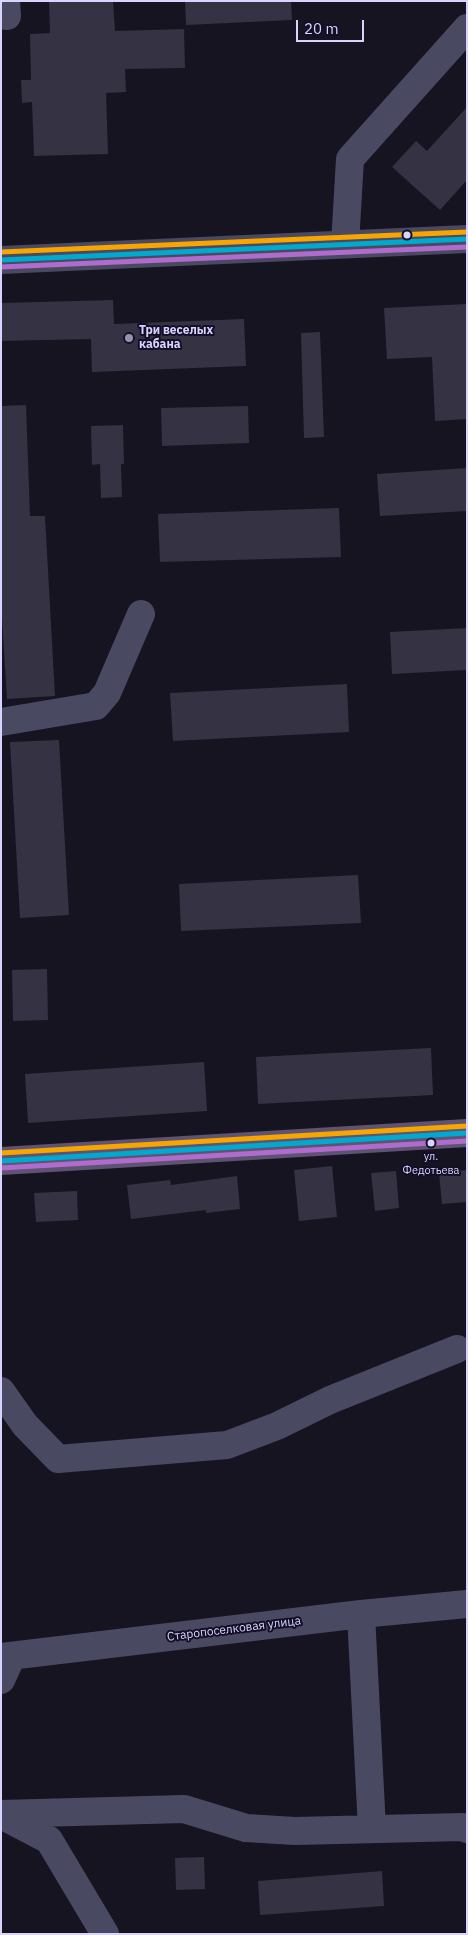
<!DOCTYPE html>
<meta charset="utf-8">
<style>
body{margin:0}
#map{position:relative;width:468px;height:1935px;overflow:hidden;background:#161421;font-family:"IBM Plex Sans",sans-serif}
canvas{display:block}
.frame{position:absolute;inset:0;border:2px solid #d9d4ff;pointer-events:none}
.scale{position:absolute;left:296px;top:20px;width:68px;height:22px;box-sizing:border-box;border:2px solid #d9d4ff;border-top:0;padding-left:6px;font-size:15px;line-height:18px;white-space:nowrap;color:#d9d4ff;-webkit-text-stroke:4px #130f26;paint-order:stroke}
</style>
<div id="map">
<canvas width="468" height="1935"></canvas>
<div class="frame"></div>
<div class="scale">20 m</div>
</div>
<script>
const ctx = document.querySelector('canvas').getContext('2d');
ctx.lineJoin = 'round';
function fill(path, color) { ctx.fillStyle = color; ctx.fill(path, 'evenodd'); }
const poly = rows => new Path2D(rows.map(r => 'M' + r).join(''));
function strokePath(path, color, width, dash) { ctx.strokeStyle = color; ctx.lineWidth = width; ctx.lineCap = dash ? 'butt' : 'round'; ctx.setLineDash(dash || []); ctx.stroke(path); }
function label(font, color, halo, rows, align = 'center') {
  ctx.font = font + ' "IBM Plex Sans",sans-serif'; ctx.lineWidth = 4; ctx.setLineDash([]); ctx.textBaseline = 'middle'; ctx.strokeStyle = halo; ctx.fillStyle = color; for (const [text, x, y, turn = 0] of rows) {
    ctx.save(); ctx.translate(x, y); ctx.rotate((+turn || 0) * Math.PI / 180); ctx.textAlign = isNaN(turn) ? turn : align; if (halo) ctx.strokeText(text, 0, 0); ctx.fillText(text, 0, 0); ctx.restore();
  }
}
const building = poly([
 [49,1,113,1,115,31,184,29,185,68,125,69,126,92,106,93,108,154,34,156,32,102,22,103,21,80,31,80,30,34,50,33],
 [185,1,291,1,292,20,186,25],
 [467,107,467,180,440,210,392,167,416,141,427,151],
 [113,300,114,324,244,319,246,366,92,372,91,339,1,341,1,303],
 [467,304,467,419,435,421,432,357,387,359,384,308],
 [320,332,324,437,304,438,301,333],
 [26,405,30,516,45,516,55,696,7,699,1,603,1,406],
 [248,406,249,443,162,446,161,408],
 [123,425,124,464,121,464,122,497,101,498,100,464,92,465,91,426],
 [467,468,467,511,380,516,377,474],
 [339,508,341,557,160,562,158,514],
 [467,628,467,670,392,674,390,632],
 [347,684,349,732,173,741,170,693],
 [59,740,69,915,20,918,10,742],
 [358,875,361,923,181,931,179,884],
 [47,969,48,1020,13,1021,12,970],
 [431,1048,433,1095,258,1104,256,1057],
 [204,1062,207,1111,28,1123,25,1074],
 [332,1166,337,1217,299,1221,294,1170],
 [467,1170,467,1202,442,1204,439,1173],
 [396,1171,399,1208,375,1211,371,1173],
 [237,1176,240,1209,206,1213,206,1210,131,1219,127,1185,170,1180,171,1185],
 [77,1191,78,1220,36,1222,34,1193],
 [204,1857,205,1889,176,1890,175,1858],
 [382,1871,384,1906,260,1915,258,1881]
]);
const minor = poly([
 [6,1,7,16],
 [345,244,350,159,467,28],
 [1,260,467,239],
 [1,722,96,706,107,693,141,614],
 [1,1391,25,1425,58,1459,227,1445,277,1426,330,1400,457,1349],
 [361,1614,372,1829],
 [1,1657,361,1614,467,1604],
 [1,1680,12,1656],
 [1,1814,184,1809,246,1828,295,1831,463,1827,467,1829],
 [1,1815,49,1840,105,1934]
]);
const major = poly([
 [1,1161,467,1133]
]);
const bus1 = poly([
 [1,260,467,239],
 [1,1161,467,1133]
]);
const bus2 = poly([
 [1,267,467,247],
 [1,1168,467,1141]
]);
const bus3 = poly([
 [1,252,467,232],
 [1,1153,467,1126]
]);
const markers = [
 [407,235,4.5,"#d9d4ff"],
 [129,338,5,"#9591b1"],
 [431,1143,4.5,"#d9d4ff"]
];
const busNames = [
 ["ул.",431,1157],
 ["Федотьева",431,1171]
];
const poiNames = [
 ["Три веселых",139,331],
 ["кабана",139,345]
];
const streetNames = [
 ["Старопоселковая улица",234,1629,-7]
];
fill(building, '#343243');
strokePath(minor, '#4a4962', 28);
strokePath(major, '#5e5373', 28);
strokePath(bus1, '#00a9ce', 5);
strokePath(bus2, '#b06ccc', 5);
strokePath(bus3, '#f7a600', 5);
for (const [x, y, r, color] of markers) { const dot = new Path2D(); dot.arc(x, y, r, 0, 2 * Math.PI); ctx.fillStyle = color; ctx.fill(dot); strokePath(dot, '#130f26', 2); }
label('11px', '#d9d4ff', '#130f26', busNames);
label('bold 12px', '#d9d4ff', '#130f26', poiNames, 'left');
label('12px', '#d9d4ff', '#130f26', streetNames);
</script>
